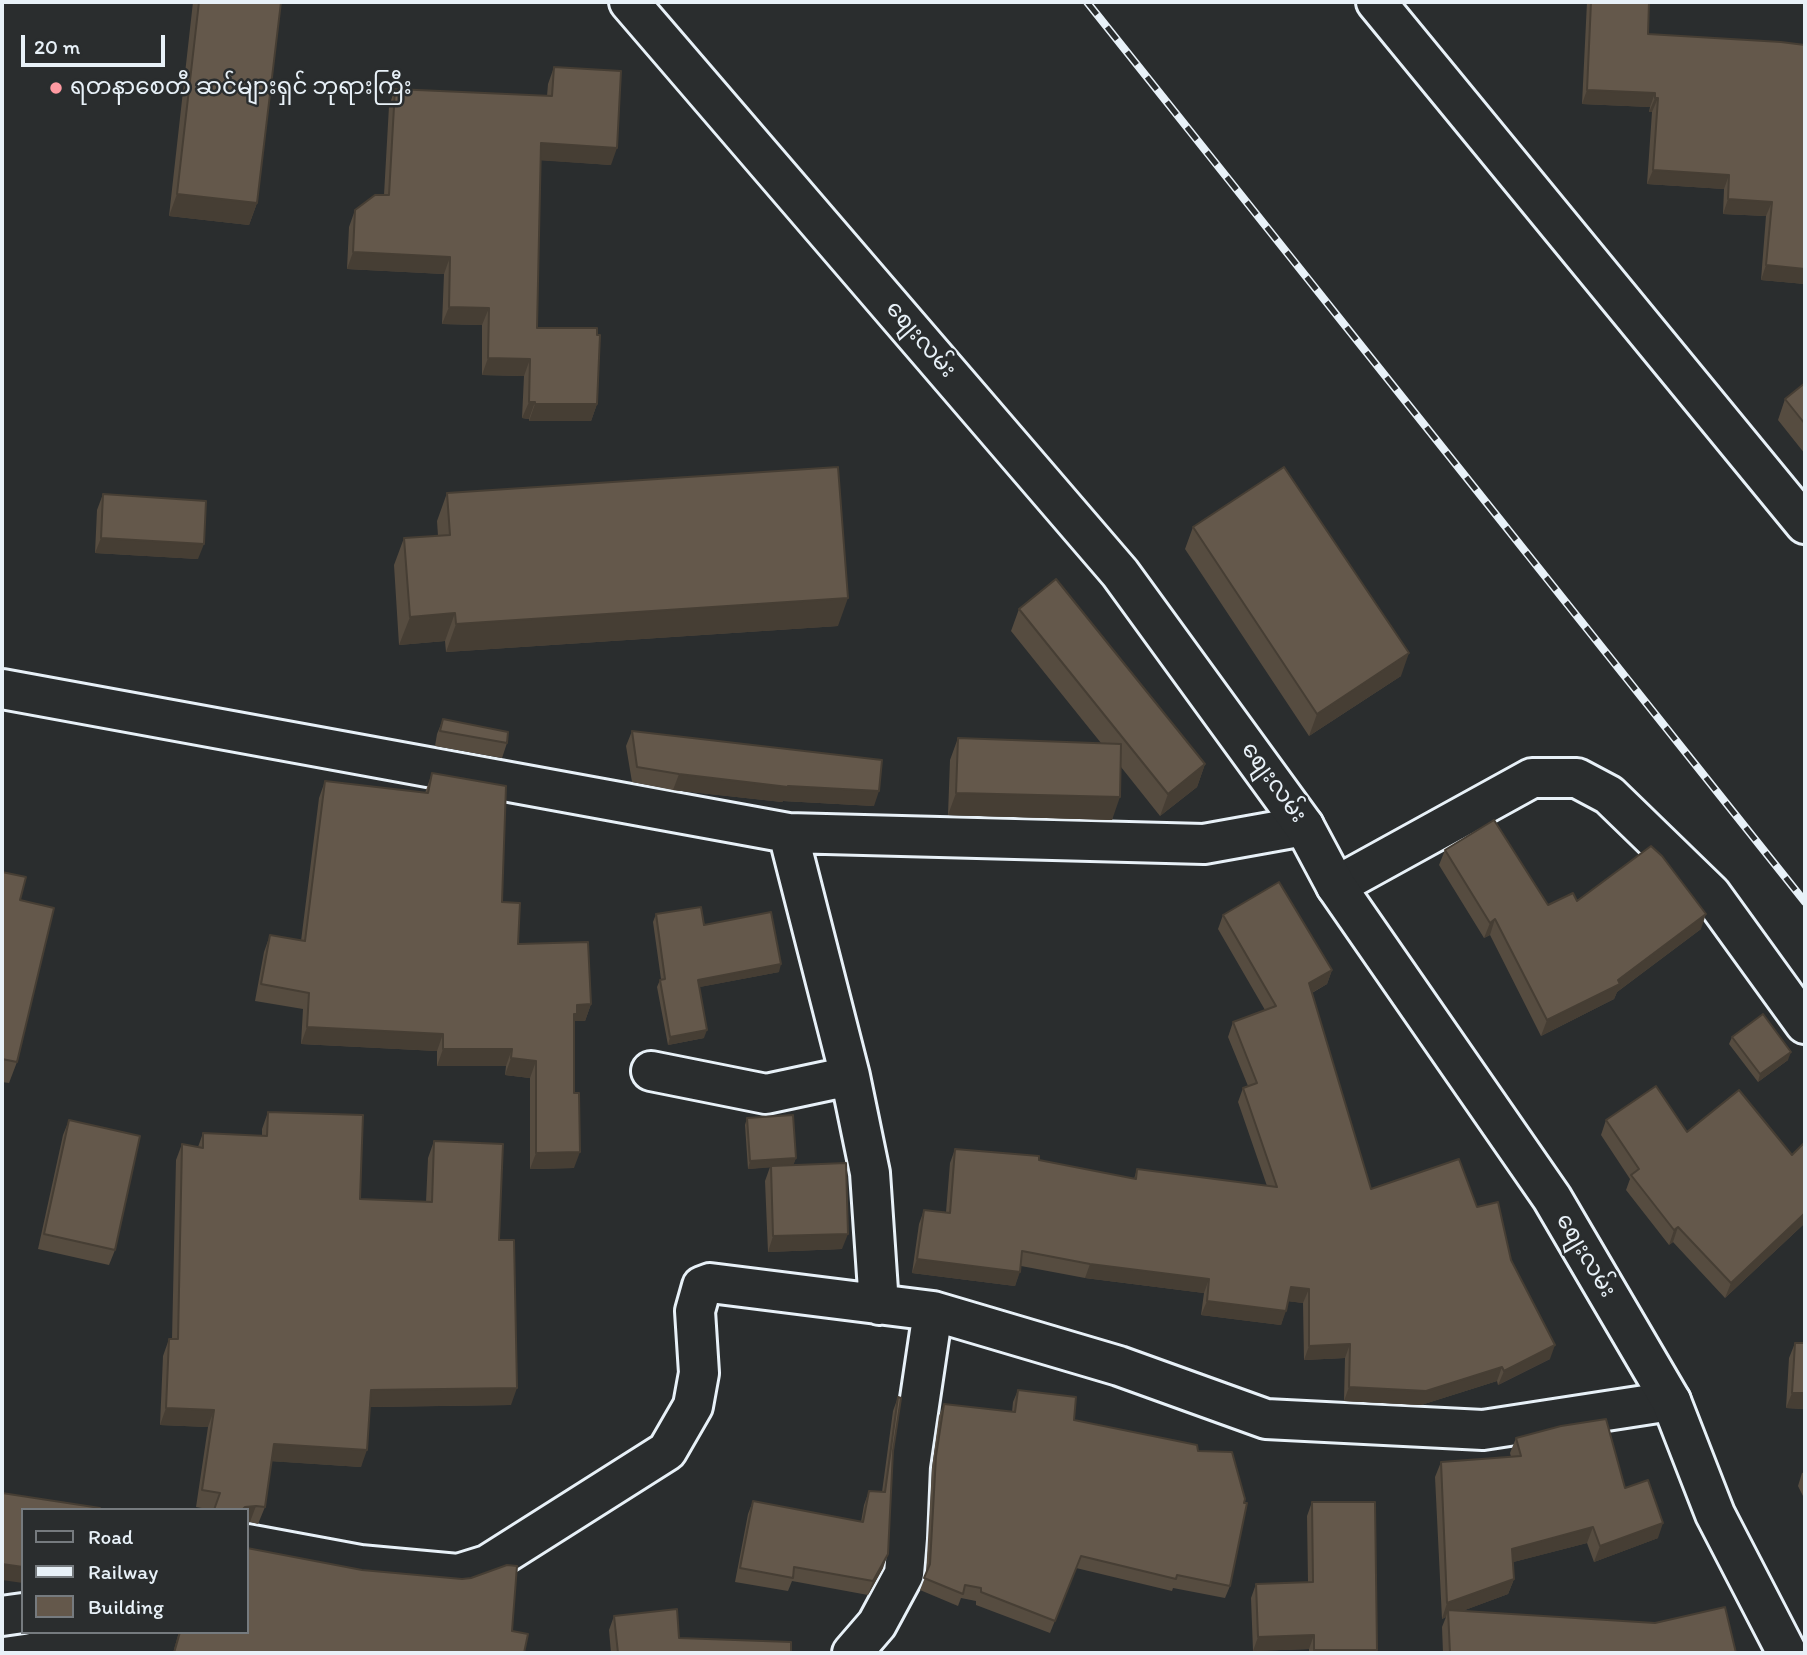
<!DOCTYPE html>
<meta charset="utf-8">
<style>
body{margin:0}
#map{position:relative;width:1807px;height:1655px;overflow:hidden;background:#2a2d2e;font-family:Itim,sans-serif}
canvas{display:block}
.frame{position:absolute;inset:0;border:4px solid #e8f1f8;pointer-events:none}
.legend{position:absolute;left:21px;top:1508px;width:228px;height:126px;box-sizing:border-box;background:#2a2d2e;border:2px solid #767b7f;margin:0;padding:9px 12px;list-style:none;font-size:21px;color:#e8f1f8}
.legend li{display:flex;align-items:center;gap:14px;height:35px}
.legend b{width:35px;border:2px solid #767b7f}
.scale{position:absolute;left:21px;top:35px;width:144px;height:32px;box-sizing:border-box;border:4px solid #e8f1f8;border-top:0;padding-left:9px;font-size:21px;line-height:24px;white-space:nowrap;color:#e8f1f8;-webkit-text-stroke:5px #2a2d2e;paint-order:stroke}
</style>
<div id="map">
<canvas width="1807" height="1655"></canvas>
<div class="frame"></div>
<ul class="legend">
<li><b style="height:9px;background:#2a2d2e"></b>Road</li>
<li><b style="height:9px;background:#e8f1f8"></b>Railway</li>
<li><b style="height:19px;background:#64584b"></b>Building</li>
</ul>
<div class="scale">20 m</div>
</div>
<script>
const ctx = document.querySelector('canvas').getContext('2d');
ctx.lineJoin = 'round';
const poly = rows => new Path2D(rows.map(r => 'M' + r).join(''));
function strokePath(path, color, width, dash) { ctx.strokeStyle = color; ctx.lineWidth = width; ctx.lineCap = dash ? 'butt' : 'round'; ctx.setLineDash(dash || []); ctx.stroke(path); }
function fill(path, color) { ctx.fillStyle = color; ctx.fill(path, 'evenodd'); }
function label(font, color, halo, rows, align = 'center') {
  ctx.font = font + ' Itim,"Noto Sans Myanmar",sans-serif'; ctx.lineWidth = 5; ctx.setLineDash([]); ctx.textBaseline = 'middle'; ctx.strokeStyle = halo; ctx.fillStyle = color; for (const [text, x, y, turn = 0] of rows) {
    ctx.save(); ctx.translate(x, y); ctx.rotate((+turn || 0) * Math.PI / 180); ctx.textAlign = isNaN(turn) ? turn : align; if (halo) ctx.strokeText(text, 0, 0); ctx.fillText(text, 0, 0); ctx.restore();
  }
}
const minor = poly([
 [2,689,788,833,1204,844,1304,826],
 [788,833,850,1076,870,1173,879,1305],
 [1336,886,1532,778,1577,778,1609,795,1711,894,1805,1024],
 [651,1071,766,1094,850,1076],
 [247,1544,360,1565,458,1574,487,1565,667,1451,693,1406,699,1373,695,1311,702,1286,710,1283,933,1311,1119,1366,1266,1419,1483,1430,1671,1401],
 [2,1616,23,1613],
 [852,1653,877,1624,904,1574,907,1538,910,1466,933,1311]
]);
const secondary = poly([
 [629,2,1120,573,1304,826,1336,886,1552,1198,1671,1401,1715,1514,1787,1653]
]);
const trunk = poly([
 [1376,2,1805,524]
]);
const rail = poly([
 [1087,2,1805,902]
]);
const wall = poly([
 [193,2,281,2,257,203,249,225,169,216],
 [1587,2,1649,2,1648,34,1805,45,1805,284,1761,280,1766,216,1723,214,1724,189,1647,184,1652,112,1649,112,1650,107,1582,104],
 [554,67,611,165,541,160,537,328,597,404,591,421,529,421,529,419,522,418,524,376,482,375,482,325,442,324,444,274,347,269,349,227,355,210,384,195,389,106,395,89,547,96,548,84],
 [1805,383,1805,454,1778,420,1785,399],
 [447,493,838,626,446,652,445,641,399,645,394,565,404,538,438,536,437,521],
 [103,494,198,559,95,553,97,510],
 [1193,527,1401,676,1309,736,1185,549],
 [1019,609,1205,764,1197,787,1160,816,1121,767,1112,820,948,815,950,760,958,738,1101,743,1011,631],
 [443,719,507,743,502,758,435,746,437,734],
 [632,731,874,806,783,801,782,802,673,790,632,782,626,746],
 [432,773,502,902,518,944,591,1004,585,1021,575,1021,574,1024,574,1168,530,1169,530,1078,505,1075,506,1066,437,1066,437,1051,301,1044,303,1009,255,1001,264,952,270,935,301,941,319,798,325,781,425,793],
 [1445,850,1548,905,1577,901,1701,929,1617,992,1614,999,1541,1036,1490,935,1484,938,1439,865],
 [2,872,20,900,17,1062,9,1083,2,1082],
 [656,914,704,925,779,972,699,987,704,1038,668,1045,657,987,660,980,661,979,653,922],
 [1223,915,1332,970,1327,984,1312,993,1371,1189,1477,1207,1511,1260,1550,1359,1498,1385,1497,1381,1421,1405,1344,1401,1345,1358,1304,1360,1303,1303,1288,1301,1281,1325,1201,1315,1204,1293,1085,1278,1021,1266,1015,1286,912,1273,919,1224,924,1210,946,1212,950,1163,955,1149,1039,1160,1134,1179,1137,1169,1267,1186,1238,1102,1243,1088,1248,1086,1228,1037,1233,1022,1265,1010,1218,929],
 [1732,1037,1788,1060,1758,1082,1729,1044],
 [268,1112,360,1199,426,1202,428,1158,434,1141,499,1240,511,1405,370,1407,361,1467,271,1461,265,1507,258,1524,250,1522,213,1510,196,1507,208,1427,160,1425,163,1356,169,1339,172,1339,176,1160,182,1144,198,1147,203,1133,262,1136,262,1129],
 [747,1118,796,1158,793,1165,842,1249,768,1252,765,1181,770,1167,748,1169,745,1125],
 [69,1120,115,1250,109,1265,38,1249,63,1135],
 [1606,1120,1687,1132,1792,1155,1805,1142,1805,1223,1725,1298,1673,1242,1669,1245,1626,1190,1630,1179,1601,1135],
 [1795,1343,1805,1343,1805,1409,1786,1408,1789,1358],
 [1018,1390,1074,1420,1198,1451,1230,1586,1225,1598,1173,1588,1172,1591,1076,1568,1050,1633,976,1605,976,1601,961,1598,958,1606,920,1590,926,1575,932,1468,939,1416,944,1404,1012,1412,1013,1402],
 [898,1397,883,1568,868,1595,792,1581,788,1591,735,1582,748,1514,753,1501,861,1522,864,1505,869,1491,882,1492,893,1411],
 [1516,1438,1625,1488,1658,1538,1594,1562,1587,1543,1513,1562,1514,1579,1508,1594,1462,1611,1736,1653,1443,1653,1442,1627,1446,1617,1442,1619,1435,1477,1441,1462,1511,1457,1510,1453],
 [1805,1472,1805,1500,1798,1486,1802,1473],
 [1312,1502,1375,1653,1309,1653,1309,1649,1253,1651,1251,1598,1256,1584,1308,1582,1307,1516],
 [614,1616,679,1638,791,1653,611,1653,609,1630],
 [512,1631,524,1653,173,1653,179,1632]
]);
const shadedWall = poly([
 [1587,90,1655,93,1650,107,1582,104],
 [1655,98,1658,98,1652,112,1649,112],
 [541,143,617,148,611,165,535,160],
 [1653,170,1729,175,1724,189,1647,184],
 [177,194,257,203,249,225,169,216],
 [1728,199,1772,202,1766,216,1723,214],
 [353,252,450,257,444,274,347,269],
 [1766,265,1805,269,1805,284,1761,280],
 [449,307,489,308,482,325,442,324],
 [488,358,530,359,524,376,482,375],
 [529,402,535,402,529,419,522,418],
 [535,404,597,404,591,421,529,421],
 [101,538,204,544,198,559,95,553],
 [848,598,838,626,446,652,456,624],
 [455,613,445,641,399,645,410,617],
 [1409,653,1401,676,1309,736,1317,714],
 [1205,764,1197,787,1160,816,1168,794],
 [679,774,788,786,879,791,874,806,783,801,782,802,673,790],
 [956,793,1120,797,1112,820,948,815],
 [1706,914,1701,929,1617,992,1614,999,1541,1036,1547,1020,1618,980],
 [1495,919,1490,935,1484,938,1490,923],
 [781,964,779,972,695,988,698,980],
 [1332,970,1327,984,1304,997,1309,983],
 [591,1004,585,1021,575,1021,571,1030,568,1030,577,1005],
 [307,1027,443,1034,437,1051,301,1044],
 [707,1030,704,1038,668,1045,670,1037],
 [443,1049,512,1049,506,1066,437,1066],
 [1791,1052,1788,1060,1758,1082,1760,1074],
 [511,1058,536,1061,530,1078,505,1075],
 [580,1152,574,1168,530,1169,536,1153],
 [796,1158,793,1166,748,1169,750,1161],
 [1805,1213,1805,1223,1725,1298,1731,1283],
 [1678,1227,1673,1242,1669,1245,1674,1230],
 [848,1234,842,1249,768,1252,773,1236],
 [917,1259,1020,1272,1015,1286,912,1273],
 [1090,1264,1209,1279,1204,1293,1085,1278],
 [1291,1287,1309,1289,1303,1303,1286,1301],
 [1207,1301,1286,1311,1281,1325,1201,1315],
 [1350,1344,1345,1358,1304,1360,1309,1346],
 [1555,1345,1550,1359,1498,1385,1504,1371],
 [1502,1367,1497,1381,1421,1405,1344,1401,1349,1387],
 [517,1388,511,1405,365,1407,371,1390],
 [1792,1393,1805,1393,1805,1409,1786,1408],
 [166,1408,214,1410,208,1427,160,1425],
 [274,1444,367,1450,361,1467,268,1461],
 [256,1506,250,1522,247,1523,247,1510,242,1510,245,1507],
 [1663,1523,1658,1538,1594,1562,1600,1546],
 [1593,1527,1587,1543,1506,1564,1512,1549],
 [888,1554,883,1568,868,1595,873,1581],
 [2,1564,23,1567,23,1583,2,1580],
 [1514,1579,1508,1594,1449,1616,1448,1610,1446,1617,1442,1619,1447,1603],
 [1314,1635,1309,1649,1253,1651,1258,1637],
 [1314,1650,1377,1650,1375,1653,1313,1653]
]);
const building = poly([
 [199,2,281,2,257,203,177,194,199,2],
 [1591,2,1649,2,1648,34,1781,42,1805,45,1805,269,1766,265,1772,202,1728,199,1729,175,1653,170,1658,98,1655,98,1655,93,1587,90,1591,2],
 [554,67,621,71,617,148,541,143,537,328,597,328,597,335,600,335,597,404,535,404,535,402,529,402,530,359,488,358,489,308,449,307,450,257,353,252,355,210,375,195,389,195,395,89,552,96,554,67],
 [1805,383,1805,424,1785,399,1805,383],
 [838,467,848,598,456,624,455,613,410,617,404,538,450,535,447,493,838,467],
 [1284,467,1409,653,1317,714,1193,527,1284,467],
 [103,494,206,501,204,544,101,538,103,494],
 [1056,579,1205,764,1168,794,1019,609,1056,579],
 [443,719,508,732,507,743,440,731,443,719],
 [632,731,882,760,879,791,788,786,788,787,679,774,637,767,632,731],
 [958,738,1121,744,1120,797,956,793,958,738],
 [432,773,506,786,502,902,520,903,518,944,588,942,591,1004,577,1005,577,1014,574,1014,574,1093,579,1093,580,1152,536,1153,536,1061,511,1058,512,1049,443,1049,443,1034,307,1027,309,993,261,984,270,935,305,941,325,781,428,793,432,773],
 [1494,820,1548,905,1573,893,1577,901,1651,846,1662,856,1706,914,1618,980,1620,984,1547,1020,1495,919,1490,923,1445,850,1494,820],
 [2,872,26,877,20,900,54,908,17,1062,2,1059,2,872],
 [1279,882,1332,970,1309,983,1371,1189,1459,1159,1477,1207,1498,1202,1511,1260,1555,1345,1504,1371,1502,1367,1426,1391,1349,1387,1350,1344,1309,1346,1309,1289,1291,1287,1286,1311,1207,1301,1209,1279,1090,1264,1022,1251,1020,1272,917,1259,924,1210,950,1213,955,1149,1039,1156,1039,1160,1136,1179,1137,1169,1277,1187,1243,1088,1257,1083,1233,1022,1276,1006,1223,915,1279,882],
 [701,907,704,925,771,912,781,964,698,980,707,1030,670,1037,660,980,665,979,656,914,701,907],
 [1763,1014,1791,1052,1760,1074,1732,1037,1763,1014],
 [1656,1086,1687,1132,1739,1090,1792,1155,1805,1142,1805,1213,1731,1283,1678,1227,1674,1230,1631,1175,1639,1169,1606,1120,1656,1086],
 [268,1112,363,1115,360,1199,432,1202,434,1141,503,1144,499,1240,514,1240,517,1388,371,1390,367,1450,274,1444,265,1507,256,1506,245,1507,242,1510,214,1510,220,1493,202,1490,214,1410,166,1408,169,1339,178,1339,182,1144,203,1148,203,1133,267,1136,268,1112],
 [793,1115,796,1158,750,1161,747,1118,793,1115],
 [69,1120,140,1136,115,1250,44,1234,69,1120],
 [846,1163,848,1234,773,1236,771,1166,846,1163],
 [1795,1343,1805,1343,1805,1393,1792,1393,1795,1343],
 [1018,1390,1076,1397,1074,1420,1197,1445,1198,1451,1232,1452,1245,1499,1244,1503,1247,1503,1230,1586,1177,1575,1176,1579,1081,1556,1055,1621,981,1592,981,1588,965,1585,963,1594,924,1578,930,1564,936,1456,944,1404,1015,1412,1018,1390],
 [898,1397,901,1398,893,1451,888,1554,873,1581,794,1567,793,1578,740,1568,753,1501,863,1522,869,1491,885,1492,898,1397],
 [1606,1419,1625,1488,1648,1480,1663,1523,1600,1546,1593,1527,1512,1549,1514,1579,1447,1603,1441,1462,1521,1456,1516,1438,1561,1426,1606,1419],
 [2,1493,100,1508,100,1510,23,1510,23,1567,2,1564,2,1493],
 [1312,1502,1375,1502,1377,1650,1314,1650,1314,1635,1258,1637,1256,1584,1313,1582,1312,1502],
 [247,1548,362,1570,462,1579,471,1578,507,1565,517,1566,512,1631,528,1634,524,1653,174,1653,180,1632,247,1632,247,1548],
 [1725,1607,1736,1653,1450,1653,1448,1610,1655,1623,1725,1607],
 [677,1609,679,1638,791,1642,791,1653,618,1653,614,1616,677,1609]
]);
const markers = [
 [56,88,7,"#ff9aa2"]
];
const poiNames = [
 ["ရတနာစေတီ ဆင်များရှင် ဘုရားကြီး",70,88]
];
const streetNames = [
 ["စျေးလမ်း",920,340,49],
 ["စျေးလမ်း",1273,783,54],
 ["စျေးလမ်း",1585,1256,59]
];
strokePath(minor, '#e8f1f8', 44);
strokePath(secondary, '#e8f1f8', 44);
strokePath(trunk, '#e8f1f8', 44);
strokePath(minor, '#2a2d2e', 38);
strokePath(secondary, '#2a2d2e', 38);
strokePath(trunk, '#2a2d2e', 38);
strokePath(rail, '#e8f1f8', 8);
strokePath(rail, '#2a2d2e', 5, [16]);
fill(wall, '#564c40');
fill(shadedWall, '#463e34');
fill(building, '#64584b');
strokePath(building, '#463e34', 2);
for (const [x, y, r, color] of markers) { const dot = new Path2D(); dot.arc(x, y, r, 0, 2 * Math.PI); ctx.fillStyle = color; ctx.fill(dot); strokePath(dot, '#2a2d2e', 2.5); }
label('23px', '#e8f1f8', '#2a2d2e', poiNames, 'left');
label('23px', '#e8f1f8', '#2a2d2e', streetNames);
</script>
